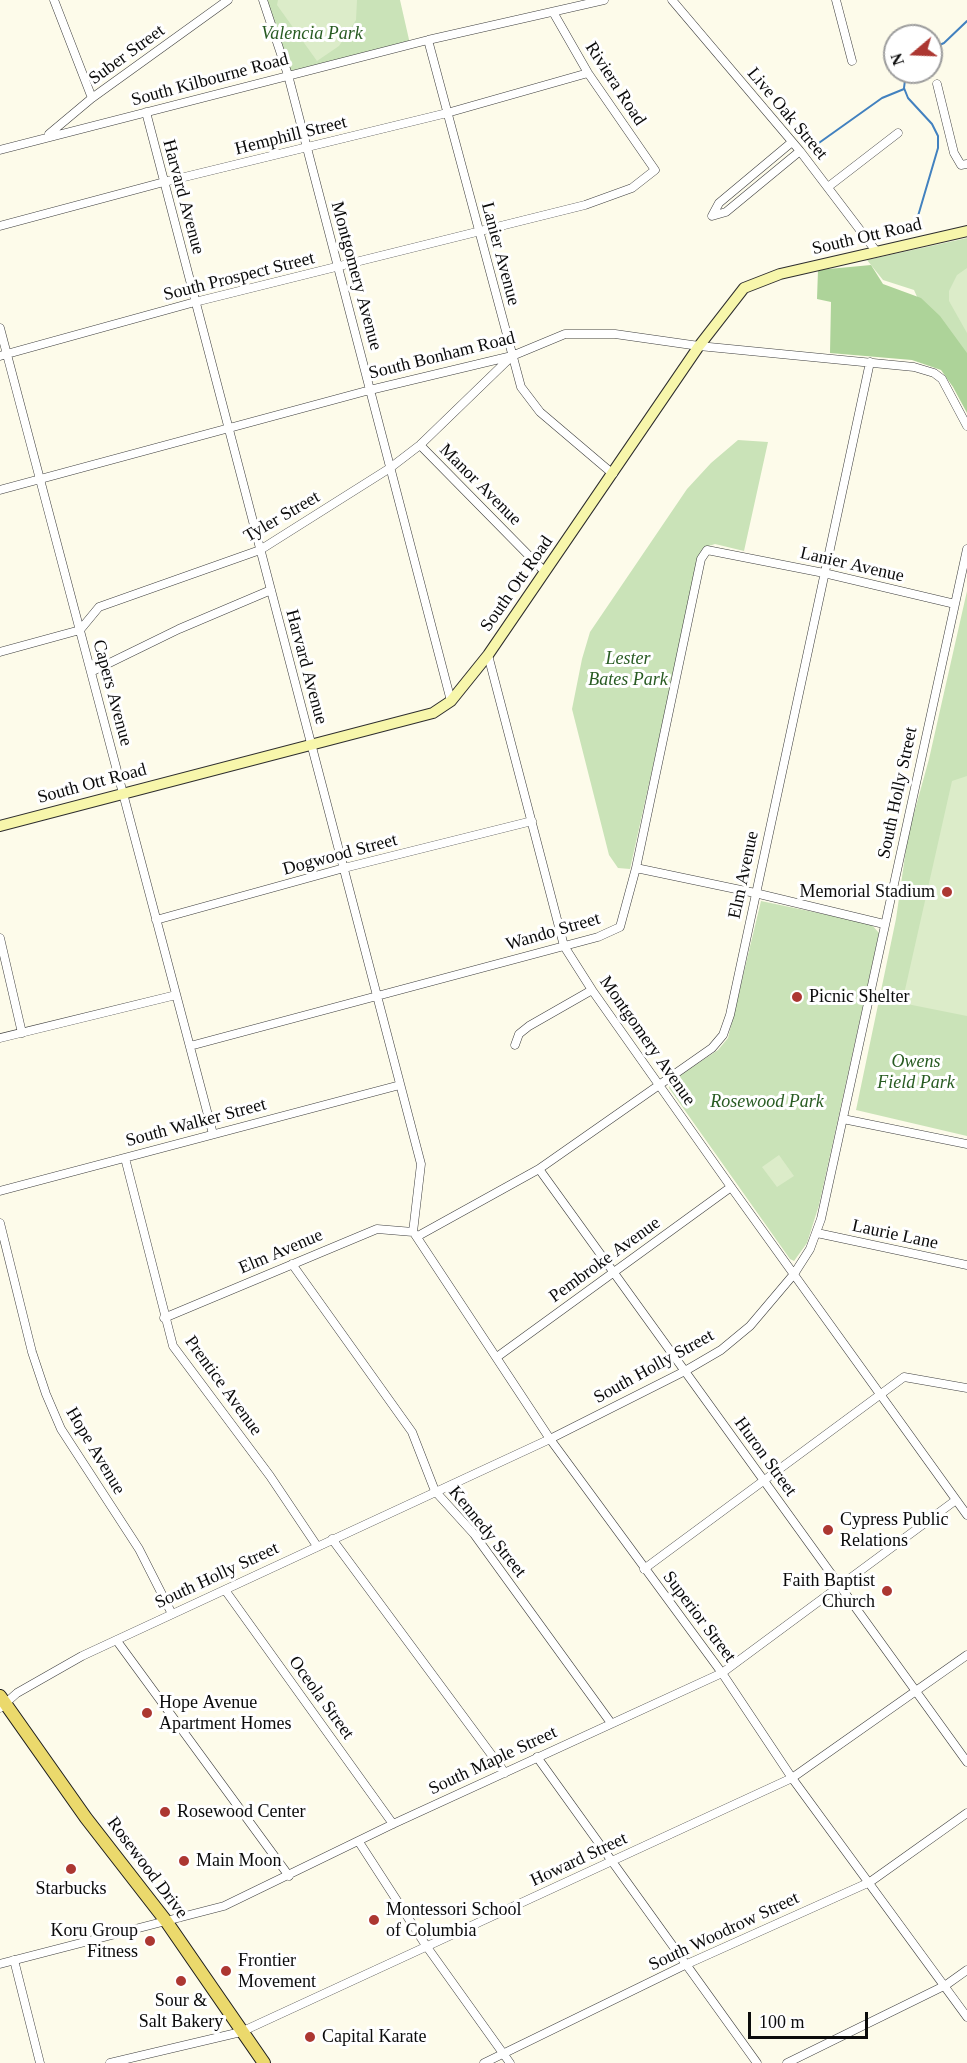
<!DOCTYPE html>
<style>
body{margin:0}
#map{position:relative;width:967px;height:2063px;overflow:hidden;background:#fdfbea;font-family:"Times New Roman",serif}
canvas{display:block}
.north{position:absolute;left:883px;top:24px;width:60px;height:60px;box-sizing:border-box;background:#fff;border:2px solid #9d9d9d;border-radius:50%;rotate:251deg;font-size:16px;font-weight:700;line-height:24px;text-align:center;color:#0b0b0b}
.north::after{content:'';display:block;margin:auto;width:21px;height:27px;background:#ac3731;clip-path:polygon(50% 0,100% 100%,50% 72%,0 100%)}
.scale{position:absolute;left:748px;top:2012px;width:120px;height:27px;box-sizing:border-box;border:3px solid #0b0b0b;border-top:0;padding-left:8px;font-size:18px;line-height:21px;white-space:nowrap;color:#0b0b0b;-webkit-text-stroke:4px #fff;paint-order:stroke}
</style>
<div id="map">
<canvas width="967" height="2063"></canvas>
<div class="north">N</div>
<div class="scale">100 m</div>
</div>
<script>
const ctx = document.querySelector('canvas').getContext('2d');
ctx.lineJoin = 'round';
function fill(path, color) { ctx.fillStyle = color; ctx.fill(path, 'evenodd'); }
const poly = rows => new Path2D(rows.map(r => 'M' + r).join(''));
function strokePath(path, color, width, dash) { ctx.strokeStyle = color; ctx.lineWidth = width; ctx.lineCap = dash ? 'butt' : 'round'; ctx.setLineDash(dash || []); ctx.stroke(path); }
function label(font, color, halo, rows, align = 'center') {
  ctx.font = font + ' "Times New Roman",serif'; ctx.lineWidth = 6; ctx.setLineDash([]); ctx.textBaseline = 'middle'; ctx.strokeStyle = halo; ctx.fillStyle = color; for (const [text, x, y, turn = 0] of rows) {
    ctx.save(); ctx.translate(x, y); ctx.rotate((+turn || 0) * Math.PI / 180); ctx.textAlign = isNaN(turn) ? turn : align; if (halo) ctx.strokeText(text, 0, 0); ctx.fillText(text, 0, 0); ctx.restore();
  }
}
const green = poly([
 [263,0,400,0,410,44,288,75],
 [967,238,967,409,914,290,883,280,867,260],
 [738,440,768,442,744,551,715,544,706,547,700,554,630,869,618,868,609,855,572,709,582,659,590,632,687,489,711,463],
 [967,591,967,1136,856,1110,896,919,908,835,929,759],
 [761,901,871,924,879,933,819,1205,807,1243,794,1261,790,1259,669,1088,670,1082,718,1050,728,1038]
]);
const forest = poly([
 [871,265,883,284,921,298,940,316,967,353,967,413,953,387,941,370,912,360,830,353,831,302,817,299,818,270]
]);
const pitch = poly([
 [278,0,357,0,356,20,339,46,317,61,277,5],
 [967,268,967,333,949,301,949,291,957,275],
 [967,776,967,1016,902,1003,952,781],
 [779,1155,794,1176,777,1187,762,1167]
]);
const stream = poly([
 [931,49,944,43,967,21],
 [906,72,904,88,908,98,932,124,938,136,938,148,918,216],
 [809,150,882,98,904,89]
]);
const street = poly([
 [54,0,92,98],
 [263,0,288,75,451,701],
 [672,0,800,151,876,251],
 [836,0,852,61],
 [428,40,521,387,540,412,613,474],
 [937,84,954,153,961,165,967,164],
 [146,112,421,1164,413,1232],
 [49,134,92,98,228,0],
 [792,142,719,203,712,216,726,212,800,151],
 [0,150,428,40,604,0],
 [828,187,898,133],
 [0,226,164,182,447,113,588,73],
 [0,328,213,1134],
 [0,356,195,302,585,205,632,188,655,170,588,73,553,12],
 [420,445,545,572],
 [0,490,370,390,512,356,565,334,615,334,699,346,914,367,934,373,942,379,967,426],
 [0,652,80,630,99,607,260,550,390,468,420,445,511,357],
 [488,655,564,946,592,990,731,1187,967,1515],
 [91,672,179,629,271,590],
 [636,868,755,893,884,924],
 [156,920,344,868,532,821],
 [0,938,22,1033],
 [0,1038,176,995],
 [515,1045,519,1034,529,1026,592,990],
 [190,1046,598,937,620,927,636,868,701,559,707,550,824,573,955,604],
 [843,1119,967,1144],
 [125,1158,173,1346,270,1476,317,1546],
 [539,1169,967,1762],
 [0,1191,400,1085],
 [0,1223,32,1352,46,1394,61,1429,139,1549,172,1614],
 [414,1233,550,1439,722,1673,792,1778,967,2017],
 [817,1233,967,1265],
 [418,1236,539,1169,712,1048,723,1035,730,1015,870,362],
 [292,1264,412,1432,435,1491,474,1534,611,1723],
 [164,1318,377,1229,413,1232],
 [497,1357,731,1187],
 [332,1539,505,1773],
 [644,1569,904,1377,967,1388],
 [225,1590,393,1824],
 [117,1641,289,1876],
 [0,1708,17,1693,82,1656,550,1439,685,1371,721,1350,750,1326,794,1274,810,1249,821,1219,967,549],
 [537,1757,757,2063],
 [359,1842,427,1947,510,2063],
 [14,1960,40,2063],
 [0,1964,224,1906,393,1824,722,1673,956,1500],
 [110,2063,241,2032,792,1778,967,1655],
 [484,2063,685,1965,870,1882,967,1813],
 [787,2063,946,1985,967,1970]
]);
const secondary = poly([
 [0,826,433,713,451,701,488,655,699,346,744,288,780,274,967,231]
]);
const primary = poly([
 [0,1696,86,1818,166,1921,264,2063]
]);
const markers = [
 [947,892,6,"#ac3731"],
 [797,997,6,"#ac3731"],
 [828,1530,6,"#ac3731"],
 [887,1591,6,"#ac3731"],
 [147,1713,6,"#ac3731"],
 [165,1812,6,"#ac3731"],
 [184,1861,6,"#ac3731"],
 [71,1869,6,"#ac3731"],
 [374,1920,6,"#ac3731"],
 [150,1941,6,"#ac3731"],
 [226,1971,6,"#ac3731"],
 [181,1981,6,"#ac3731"],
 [310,2037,6,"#ac3731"]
];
const parkNames = [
 ["Valencia Park",312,34],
 ["Lester",628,659],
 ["Bates Park",628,680],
 ["Owens",916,1062],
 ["Field Park",916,1083],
 ["Rosewood Park",767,1102]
];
const streetNames = [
 ["Suber Street",127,55,-36],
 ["South Kilbourne Road",210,80,-15],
 ["Riviera Road",615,84,57],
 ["Live Oak Street",787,114,50],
 ["Hemphill Street",291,136,-14],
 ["Harvard Avenue",183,197,75],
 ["South Ott Road",867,237,-13],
 ["Lanier Avenue",500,254,75],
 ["Montgomery Avenue",356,276,75],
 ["South Prospect Street",239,277,-14],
 ["South Bonham Road",442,356,-14],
 ["Manor Avenue",480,485,45],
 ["Tyler Street",282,517,-30],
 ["Lanier Avenue",852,565,13],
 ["South Ott Road",517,584,-55],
 ["Harvard Avenue",306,667,75],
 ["Capers Avenue",112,693,75],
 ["South Ott Road",92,784,-15],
 ["South Holly Street",898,793,-78],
 ["Dogwood Street",340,855,-15],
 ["Elm Avenue",744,875,-78],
 ["Wando Street",553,932,-16],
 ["Montgomery Avenue",647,1041,55],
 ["South Walker Street",196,1123,-15],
 ["Laurie Lane",895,1235,12],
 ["Elm Avenue",281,1252,-23],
 ["Pembroke Avenue",605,1260,-36],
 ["South Holly Street",654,1367,-29],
 ["Prentice Avenue",223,1386,54],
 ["Hope Avenue",95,1451,59],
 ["Huron Street",765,1457,54],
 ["Kennedy Street",487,1532,51],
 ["South Holly Street",217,1576,-25],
 ["Superior Street",699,1617,53],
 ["Oceola Street",321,1698,54],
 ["South Maple Street",493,1761,-25],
 ["Howard Street",579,1860,-25],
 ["Rosewood Drive",147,1868,53],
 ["South Woodrow Street",724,1932,-25]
];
const poiNames = [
 ["Memorial Stadium",935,892,"right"],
 ["Picnic Shelter",809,997],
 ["Cypress Public",840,1520],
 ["Relations",840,1541],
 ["Faith Baptist",875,1581,"right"],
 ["Church",875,1602,"right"],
 ["Hope Avenue",159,1703],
 ["Apartment Homes",159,1724],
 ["Rosewood Center",177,1812],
 ["Main Moon",196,1861],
 ["Starbucks",71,1889,"center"],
 ["Montessori School",386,1910],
 ["of Columbia",386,1931],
 ["Koru Group",138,1931,"right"],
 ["Fitness",138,1952,"right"],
 ["Frontier",238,1961],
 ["Movement",238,1982],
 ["Sour &",181,2001,"center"],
 ["Salt Bakery",181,2022,"center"],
 ["Capital Karate",322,2037]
];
fill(green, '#cae3b8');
fill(forest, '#add399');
fill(pitch, '#dcecc9');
strokePath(stream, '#4281bf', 2);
strokePath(street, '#3e3e3e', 9);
strokePath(secondary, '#2d2d2d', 12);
strokePath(primary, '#1c1c1c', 14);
strokePath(street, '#fff', 8);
strokePath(secondary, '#f7f6ab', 10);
strokePath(primary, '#ebd96c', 12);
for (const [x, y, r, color] of markers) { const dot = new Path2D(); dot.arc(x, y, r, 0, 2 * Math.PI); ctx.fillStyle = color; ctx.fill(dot); strokePath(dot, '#fff', 2); }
label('italic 18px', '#285b22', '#fff', parkNames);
label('18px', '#0b0b0b', '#fff', streetNames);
label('18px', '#0b0b0b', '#fff', poiNames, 'left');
</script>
